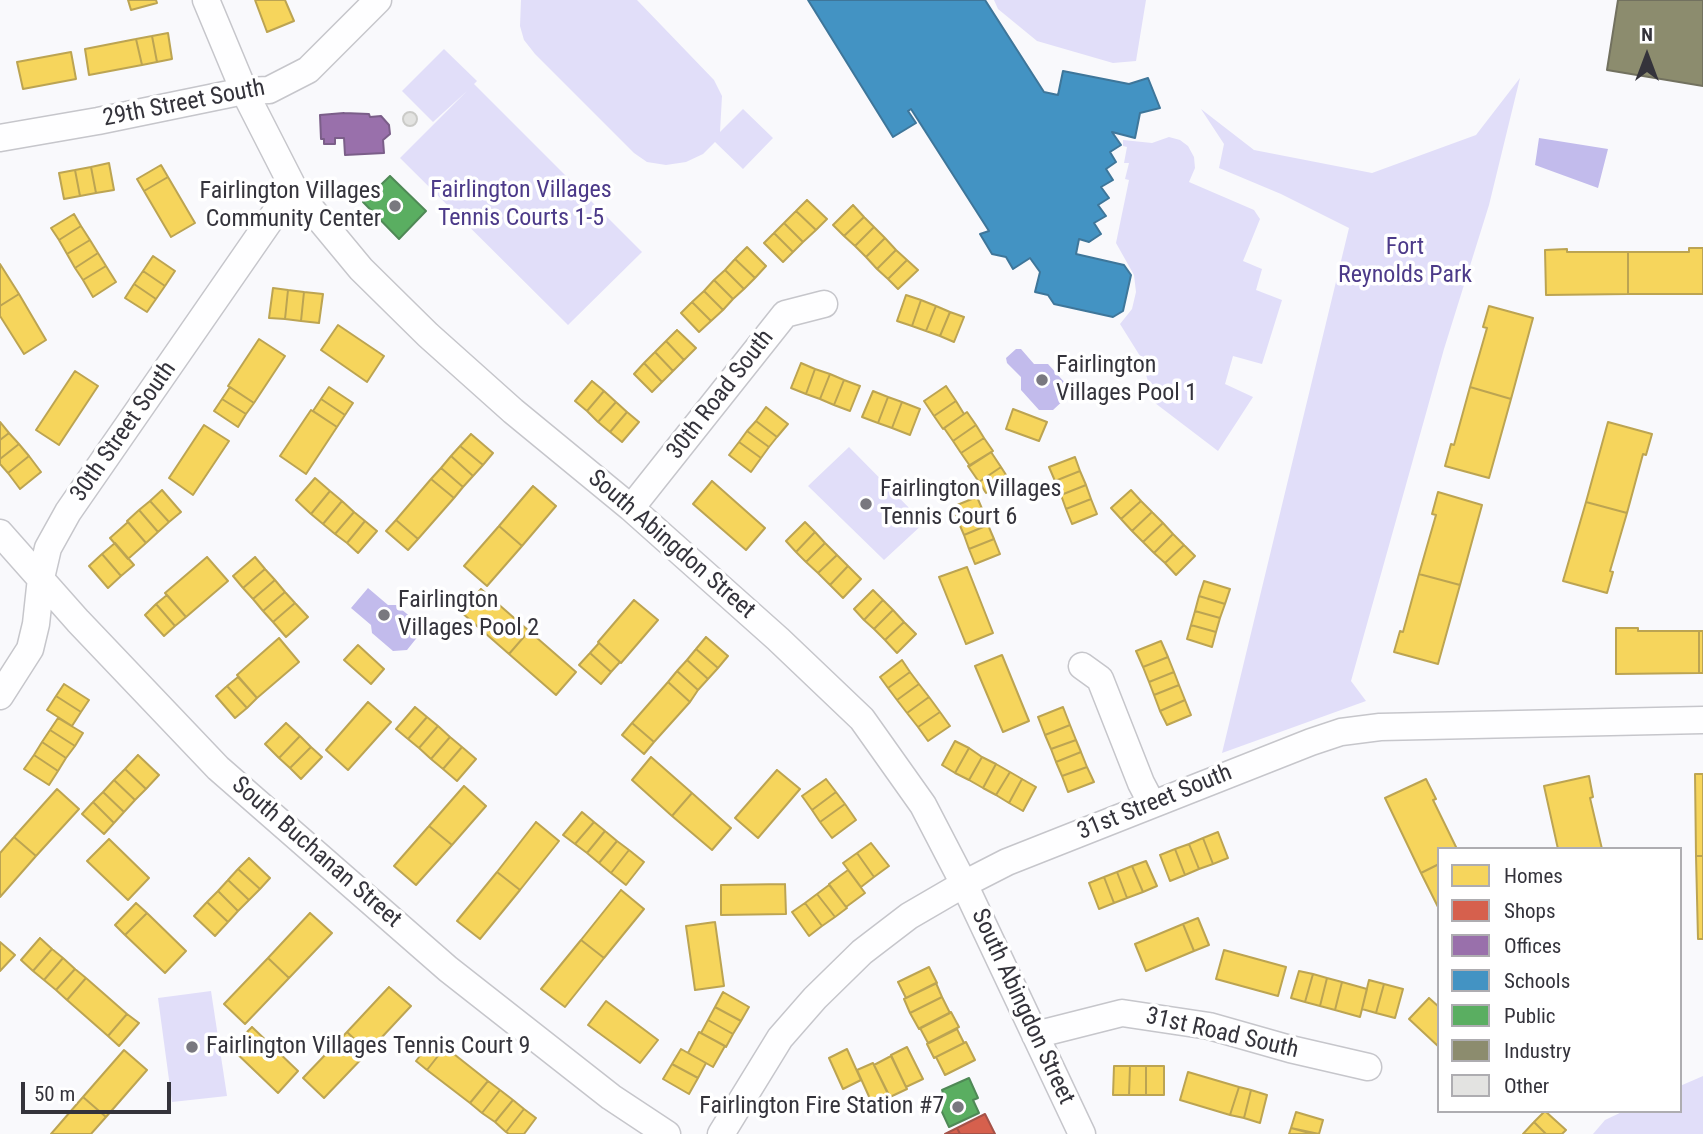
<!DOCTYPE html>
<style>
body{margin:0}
#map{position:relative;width:1703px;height:1134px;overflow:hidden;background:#f9f9fc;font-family:"Roboto Condensed",sans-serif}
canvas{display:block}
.legend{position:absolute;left:1437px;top:847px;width:245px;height:266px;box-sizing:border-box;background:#fff;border:2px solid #aeadb1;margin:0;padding:9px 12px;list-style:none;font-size:21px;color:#34333b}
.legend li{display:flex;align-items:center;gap:14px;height:35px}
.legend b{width:35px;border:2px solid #aeadb1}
.north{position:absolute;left:1612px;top:21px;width:70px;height:70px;-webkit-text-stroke:5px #fff;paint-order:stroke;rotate:0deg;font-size:19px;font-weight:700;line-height:28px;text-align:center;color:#34333b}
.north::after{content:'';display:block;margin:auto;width:24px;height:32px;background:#34333b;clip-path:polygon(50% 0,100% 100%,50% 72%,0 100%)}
.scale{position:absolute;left:21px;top:1082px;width:150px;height:32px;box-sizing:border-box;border:4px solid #34333b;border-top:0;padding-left:9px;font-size:21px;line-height:24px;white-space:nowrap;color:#34333b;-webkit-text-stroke:5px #fff;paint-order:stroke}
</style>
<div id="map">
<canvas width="1703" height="1134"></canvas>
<ul class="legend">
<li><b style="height:19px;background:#f6d55c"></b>Homes</li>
<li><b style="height:19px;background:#d6604d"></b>Shops</li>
<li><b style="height:19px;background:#9970ab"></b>Offices</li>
<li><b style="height:19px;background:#4393c3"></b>Schools</li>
<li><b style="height:19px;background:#5aae61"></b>Public</li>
<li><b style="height:19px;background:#8c8c6e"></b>Industry</li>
<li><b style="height:19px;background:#e3e3e1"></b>Other</li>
</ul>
<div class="north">N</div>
<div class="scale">50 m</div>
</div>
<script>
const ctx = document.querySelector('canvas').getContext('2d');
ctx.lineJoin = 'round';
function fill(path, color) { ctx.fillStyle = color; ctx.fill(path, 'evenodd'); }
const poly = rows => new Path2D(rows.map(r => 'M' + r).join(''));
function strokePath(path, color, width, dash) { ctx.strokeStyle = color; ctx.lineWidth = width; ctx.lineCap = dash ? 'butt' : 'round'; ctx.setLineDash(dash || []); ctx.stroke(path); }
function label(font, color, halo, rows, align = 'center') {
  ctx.font = font + ' "Roboto Condensed",sans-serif'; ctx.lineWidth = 7; ctx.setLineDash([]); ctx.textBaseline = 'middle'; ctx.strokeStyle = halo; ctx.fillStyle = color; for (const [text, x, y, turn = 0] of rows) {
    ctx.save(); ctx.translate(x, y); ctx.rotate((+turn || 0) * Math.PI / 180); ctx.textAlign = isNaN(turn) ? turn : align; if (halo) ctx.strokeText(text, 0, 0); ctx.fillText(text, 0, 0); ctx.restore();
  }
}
const green = poly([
 [521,0,637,0,714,80,722,96,720,132,743,109,773,138,743,169,715,142,703,154,686,162,666,165,647,162,634,153,535,54,524,40,520,26],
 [994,0,1146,0,1136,61,1113,63,1037,41,998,9],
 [444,49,477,81,474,84,642,252,568,325,400,158,467,91,433,122,402,91],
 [1520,78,1489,205,1444,349,1351,681,1366,701,1222,753,1349,228,1281,194,1219,168,1224,144,1201,109,1254,150,1372,173,1476,135],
 [1169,137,1180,140,1188,146,1194,157,1195,168,1189,182,1254,210,1260,219,1243,261,1262,269,1256,290,1282,300,1262,364,1233,356,1225,384,1253,397,1218,451,1155,403,1140,356,1120,324,1132,309,1136,292,1134,275,1116,243,1129,180,1125,179,1129,163,1124,163,1127,147,1123,146,1123,140,1152,143],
 [849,447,924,523,884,560,808,486],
 [211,991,227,1096,172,1102,158,998],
 [1703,1076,1703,1134,1593,1134,1605,1120,1624,1111,1680,1111,1680,1086]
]);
const water = poly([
 [1539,138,1608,149,1598,188,1535,165],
 [1016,349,1021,349,1034,364,1048,364,1066,384,1067,397,1053,410,1039,410,1021,390,1021,377,1007,363,1006,358],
 [368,588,388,605,396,605,417,622,419,635,407,650,393,651,372,633,371,625,351,608]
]);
const homes = poly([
 [128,0,156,0,157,3,131,10,128,0],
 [255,0,285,0,294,21,267,32,255,0],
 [168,33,172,59,157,62,152,36,168,33],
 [152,36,157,62,142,65,136,39,152,36],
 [136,39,142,65,89,75,85,49,136,39],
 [71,52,76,79,23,89,17,62,71,52],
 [109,163,114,190,96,193,91,167,109,163],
 [161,165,168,177,144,191,137,179,161,165],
 [91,167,96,193,80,196,75,170,91,167],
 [75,170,80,196,64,199,59,173,75,170],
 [168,177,195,223,171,237,144,191,168,177],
 [807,200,827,219,816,230,796,211,807,200],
 [853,205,864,217,844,236,833,225,853,205],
 [796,211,816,230,803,242,784,223,796,211],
 [74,214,81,226,59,240,51,228,74,214],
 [864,217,874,227,855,246,844,236,864,217],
 [784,223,803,242,793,252,774,233,784,223],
 [81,226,90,240,67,254,59,240,81,226],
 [874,227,885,238,866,257,855,246,874,227],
 [774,233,793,252,783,262,764,243,774,233],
 [885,238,896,250,877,269,866,257,885,238],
 [90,240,98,253,75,268,67,254,90,240],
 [747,247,766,266,755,278,735,259,747,247],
 [1689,248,1703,248,1703,294,1628,294,1628,252,1689,252,1689,248],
 [1567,249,1567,252,1628,252,1628,294,1546,295,1545,250,1567,249],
 [896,250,907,260,888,279,877,269,896,250],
 [98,253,106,266,83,280,75,268,98,253],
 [153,256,175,271,165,286,143,271,153,256],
 [735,259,755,278,744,289,725,270,735,259],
 [907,260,918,270,898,289,888,279,907,260],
 [0,264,19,294,0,306,0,264],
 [106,266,116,282,93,297,83,280,106,266],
 [725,270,744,289,733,299,714,280,725,270],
 [143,271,165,286,156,299,134,284,143,271],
 [714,280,733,299,723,310,704,291,714,280],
 [134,284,156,299,147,312,125,298,134,284],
 [273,288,288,290,285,319,269,318,273,288],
 [288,290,304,292,301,321,285,319,288,290],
 [704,291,723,310,711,321,692,302,704,291],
 [304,292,323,294,319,323,301,321,304,292],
 [19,294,46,340,24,354,0,316,0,306,19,294],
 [906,295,921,300,912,326,897,321,906,295],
 [921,300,936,306,926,331,912,326,921,300],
 [692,302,711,321,699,332,681,313,692,302],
 [936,306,950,312,940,336,926,331,936,306],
 [1489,306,1533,318,1511,399,1470,387,1487,328,1483,327,1489,306],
 [950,312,964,317,954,342,940,336,950,312],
 [338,325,384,356,367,382,321,350,338,325],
 [677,330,696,348,684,360,666,341,677,330],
 [259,339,285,356,254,403,228,386,259,339],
 [666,341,684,360,673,371,655,352,666,341],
 [655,352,673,371,662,382,644,363,655,352],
 [644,363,662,382,652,392,634,374,644,363],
 [801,363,815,369,806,394,791,388,801,363],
 [815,369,830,374,820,399,806,394,815,369],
 [75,371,98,386,59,445,36,430,75,371],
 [830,374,844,380,834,405,820,399,830,374],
 [844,380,860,386,850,411,834,405,844,380],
 [592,381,604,391,587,411,575,401,592,381],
 [946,386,956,401,934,416,924,401,946,386],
 [230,387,254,403,246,414,222,399,230,387],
 [329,387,353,403,345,415,321,399,329,387],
 [1470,387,1511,399,1489,478,1445,466,1451,444,1454,445,1470,387],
 [604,391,616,402,598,422,587,411,604,391],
 [873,391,888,397,878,423,862,417,873,391],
 [888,397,902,402,892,428,878,423,888,397],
 [222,399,246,414,238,427,214,411,222,399],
 [321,399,345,415,337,427,313,411,321,399],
 [956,401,964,414,943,429,934,416,956,401],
 [616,402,627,412,610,432,598,422,616,402],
 [902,402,920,409,910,435,892,428,902,402],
 [766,407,788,424,777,437,756,421,766,407],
 [1013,409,1047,422,1039,441,1006,429,1013,409],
 [311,410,337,427,306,474,280,456,311,410],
 [627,412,639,422,622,442,610,432,627,412],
 [967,412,976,425,953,441,944,428,967,412],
 [756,421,777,437,769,447,747,431,756,421],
 [0,422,9,433,0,440,0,422],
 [1608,422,1652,434,1646,455,1643,454,1627,513,1586,502,1608,422],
 [204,425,229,441,193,495,169,478,204,425],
 [976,425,984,438,961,453,953,441,976,425],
 [747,431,769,447,761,458,739,442,747,431],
 [9,433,19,444,0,459,0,440,9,433],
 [471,434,493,453,483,465,460,446,471,434],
 [984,438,993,451,970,466,961,453,984,438],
 [739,442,761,458,751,472,729,455,739,442],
 [19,444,29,456,8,473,0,464,0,459,19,444],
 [460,446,483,465,473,476,451,456,460,446],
 [991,452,1001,467,979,482,968,466,991,452],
 [29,456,41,472,20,489,8,473,29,456],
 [451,456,473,476,463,487,441,468,451,456],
 [1075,457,1080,471,1055,481,1049,467,1075,457],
 [1001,467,1008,478,986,493,979,482,1001,467],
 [441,468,463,487,454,498,431,479,441,468],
 [1080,471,1086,485,1061,495,1055,481,1080,471],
 [315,478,330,491,311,514,296,500,315,478],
 [431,479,454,498,418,539,396,520,431,479],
 [712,481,765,528,746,550,693,504,712,481],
 [1086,485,1091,499,1066,509,1061,495,1086,485],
 [533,486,556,506,522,546,499,526,533,486],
 [162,490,181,512,169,522,150,501,162,490],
 [1131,490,1141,501,1121,519,1111,508,1131,490],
 [330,491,342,501,323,524,311,514,330,491],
 [1438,492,1482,505,1460,585,1419,574,1436,515,1432,514,1438,492],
 [977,497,983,511,958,521,952,507,977,497],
 [1091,499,1097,514,1072,524,1066,509,1091,499],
 [150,501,169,522,158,532,139,510,150,501],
 [342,501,354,512,335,534,323,524,342,501],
 [1141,501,1152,512,1132,531,1121,519,1141,501],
 [1586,502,1627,513,1610,571,1613,572,1607,593,1563,581,1586,502],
 [139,510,158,532,146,543,127,521,139,510],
 [983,511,988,525,964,535,958,521,983,511],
 [354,512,365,521,347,543,335,534,354,512],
 [1152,512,1163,523,1143,542,1132,531,1152,512],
 [396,520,418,539,408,550,386,531,396,520],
 [365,521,377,531,358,553,347,543,365,521],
 [128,522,146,543,128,559,110,538,128,522],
 [805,522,815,532,796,552,786,541,805,522],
 [1163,523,1173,534,1154,553,1143,542,1163,523],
 [988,525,994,539,969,549,964,535,988,525],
 [499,526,522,546,487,586,464,566,499,526],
 [815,532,825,543,806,562,796,552,815,532],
 [1173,534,1184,545,1165,563,1154,553,1173,534],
 [994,539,1000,554,975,564,969,549,994,539],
 [115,543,134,565,121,576,102,554,115,543],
 [825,543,837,555,818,573,806,562,825,543],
 [1184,545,1195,556,1176,575,1165,563,1184,545],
 [102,554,121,576,108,588,89,566,102,554],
 [837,555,848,566,830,585,818,573,837,555],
 [207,557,228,581,186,617,165,593,207,557],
 [255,557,265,569,243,588,233,576,255,557],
 [848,566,861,579,843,598,830,585,848,566],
 [967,567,993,633,966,644,939,577,967,567],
 [265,569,275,580,253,599,243,588,265,569],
 [1419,574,1460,585,1438,664,1394,652,1400,631,1403,632,1419,574],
 [275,580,285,592,263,611,253,599,275,580],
 [1204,581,1230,589,1225,604,1199,596,1204,581],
 [481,589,529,631,509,654,461,612,481,589],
 [873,590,883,600,864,620,854,609,873,590],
 [285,592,295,603,273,622,263,611,285,592],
 [167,595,186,617,175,626,156,604,167,595],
 [1199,596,1225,604,1220,618,1195,611,1199,596],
 [634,600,658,620,621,663,598,642,634,600],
 [883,600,893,610,874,629,864,620,883,600],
 [295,603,308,617,286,637,273,622,295,603],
 [156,604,175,626,164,636,145,615,156,604],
 [893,610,904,622,885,640,874,629,893,610],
 [1195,611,1220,618,1216,632,1191,625,1195,611],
 [904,622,916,634,897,653,885,640,904,622],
 [1191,625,1216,632,1212,647,1187,639,1191,625],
 [1616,628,1638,628,1638,631,1699,631,1699,673,1616,674,1616,628],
 [529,631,576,672,556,695,509,654,529,631],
 [1699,631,1703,631,1703,673,1699,673,1699,631],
 [706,637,728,656,718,668,696,649,706,637],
 [279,638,299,662,257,698,237,675,279,638],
 [1161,641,1168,657,1143,667,1136,651,1161,641],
 [599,643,620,662,611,672,590,653,599,643],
 [358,645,384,669,371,684,344,660,358,645],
 [696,649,718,668,708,679,687,660,696,649],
 [590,653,611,672,601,684,579,665,590,653],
 [1002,655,1029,721,1003,732,975,666,1002,655],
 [1168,657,1174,672,1149,682,1143,667,1168,657],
 [687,660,708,679,698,690,677,671,687,660],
 [902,660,910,672,888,688,880,677,902,660],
 [677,671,698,690,690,702,668,682,677,671],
 [910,672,919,684,897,700,888,688,910,672],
 [1174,672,1179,685,1154,695,1149,682,1174,672],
 [238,677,257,698,247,708,227,686,238,677],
 [668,682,690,702,654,742,632,723,668,682],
 [64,684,89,700,81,712,56,696,64,684],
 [919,684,929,697,907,713,897,700,919,684],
 [1179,685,1185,700,1160,711,1154,695,1179,685],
 [227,686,247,708,235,718,216,696,227,686],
 [56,696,81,712,72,726,47,710,56,696],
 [929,697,940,712,918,727,907,713,929,697],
 [1185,700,1191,715,1167,725,1160,711,1185,700],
 [368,702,391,722,348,770,326,750,368,702],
 [415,707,427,717,408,739,396,729,415,707],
 [1063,707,1070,725,1045,735,1038,717,1063,707],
 [940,712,950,726,928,741,918,727,940,712],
 [427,717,438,726,419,748,408,739,427,717],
 [58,718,83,733,75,746,50,730,58,718],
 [286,723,300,736,279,758,265,744,286,723],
 [632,723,654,742,644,754,622,735,632,723],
 [1070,725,1076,740,1051,749,1045,735,1070,725],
 [438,726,450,737,431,759,419,748,438,726],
 [50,730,75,746,66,758,42,742,50,730],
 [300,736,311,747,290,768,279,758,300,736],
 [450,737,462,747,443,769,431,759,450,737],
 [1076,740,1081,752,1056,762,1051,749,1076,740],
 [955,741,969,748,955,773,942,765,955,741],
 [42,742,66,758,58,771,34,755,42,742],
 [311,747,322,757,301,779,290,768,311,747],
 [462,747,476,759,457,781,443,769,462,747],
 [969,748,982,757,969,780,955,773,969,748],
 [1081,752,1087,767,1062,776,1056,762,1081,752],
 [34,755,58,771,49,785,24,769,34,755],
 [138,755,159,775,146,789,125,769,138,755],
 [651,757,692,793,672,816,632,780,651,757],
 [982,757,996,764,983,788,969,780,982,757],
 [996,764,1010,772,996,795,983,788,996,764],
 [1087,767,1094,782,1068,792,1062,776,1087,767],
 [125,769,146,789,135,800,114,780,125,769],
 [777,770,800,789,758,838,735,818,777,770],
 [1010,772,1022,779,1009,803,996,795,1010,772],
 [1695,774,1703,774,1703,856,1696,856,1695,774],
 [1589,776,1593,797,1590,798,1602,849,1558,849,1544,786,1589,776],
 [826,779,836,792,812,810,802,796,826,779],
 [1022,779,1036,787,1023,811,1009,803,1022,779],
 [1426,779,1436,799,1433,800,1457,849,1439,849,1439,864,1421,873,1385,798,1426,779],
 [114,780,135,800,124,812,103,792,114,780],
 [464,786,486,806,452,845,429,826,464,786],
 [57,789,79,809,36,856,14,837,57,789],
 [103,792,124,812,114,823,93,802,103,792],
 [836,792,845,804,820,822,812,810,836,792],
 [692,793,731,828,712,850,672,816,692,793],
 [93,802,114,823,104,834,82,814,93,802],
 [845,804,856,820,832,838,820,822,845,804],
 [582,812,594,822,575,844,563,835,582,812],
 [536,822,559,841,520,890,497,872,536,822],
 [594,822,605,831,587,853,575,844,594,822],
 [429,826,452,845,416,885,394,866,429,826],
 [605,831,617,841,599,863,587,853,605,831],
 [1218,832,1228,858,1213,864,1203,838,1218,832],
 [14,837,36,856,0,897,0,853,14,837],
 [1203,838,1213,864,1199,869,1189,844,1203,838],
 [109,839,149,878,128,900,87,861,109,839],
 [617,841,629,850,611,873,599,863,617,841],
 [871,843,889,866,874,877,857,853,871,843],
 [1189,844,1199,869,1185,875,1175,849,1189,844],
 [1175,849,1185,875,1170,881,1160,855,1175,849],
 [629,850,644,862,626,885,611,873,629,850],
 [857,853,874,877,861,887,843,863,857,853],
 [1696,856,1703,856,1703,939,1698,939,1696,856],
 [249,858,270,878,260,889,238,869,249,858],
 [1146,861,1157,886,1143,892,1132,866,1146,861],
 [1439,864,1439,909,1421,873,1439,864],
 [1132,866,1143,892,1127,898,1117,872,1132,866],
 [238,869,260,889,249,900,228,880,238,869],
 [848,870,865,893,846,907,829,884,848,870],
 [497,872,520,890,480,939,457,921,497,872],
 [1117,872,1127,898,1114,903,1104,877,1117,872],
 [1104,877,1114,903,1099,909,1089,883,1104,877],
 [228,880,249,900,238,911,218,891,228,880],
 [785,884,786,914,721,915,721,885,785,884],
 [829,885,847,908,835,917,817,894,829,885],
 [621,890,644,909,604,958,581,940,621,890],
 [218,891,238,911,228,922,207,902,218,891],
 [817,894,835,917,822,926,805,903,817,894],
 [207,902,228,922,215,936,194,916,207,902],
 [136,903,147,913,125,935,115,925,136,903],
 [805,903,822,926,809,936,792,912,805,903],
 [147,913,186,951,165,973,125,935,147,913],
 [310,913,332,933,289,978,268,958,310,913],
 [1198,918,1209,945,1194,951,1183,924,1198,918],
 [715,922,724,986,695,990,686,926,715,922],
 [1183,924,1194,951,1146,971,1135,944,1183,924],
 [40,938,52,949,33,971,21,960,40,938],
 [581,940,604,958,565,1007,541,989,581,940],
 [0,942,15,955,0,971,0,942],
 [52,949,63,958,44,980,33,971,52,949],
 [1224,950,1286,967,1278,996,1216,979,1224,950],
 [63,958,75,969,56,990,44,980,63,958],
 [268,958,289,978,245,1024,224,1004,268,958],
 [929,967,937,983,906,998,898,982,929,967],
 [75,969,86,978,67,1000,56,990,75,969],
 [1299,971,1313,974,1305,1002,1291,998,1299,971],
 [1313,974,1327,978,1320,1006,1305,1002,1313,974],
 [86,978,127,1014,108,1036,67,1000,86,978],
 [1327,978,1342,982,1335,1010,1320,1006,1327,978],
 [1369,980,1384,984,1376,1013,1362,1009,1369,980],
 [1342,982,1367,989,1360,1017,1335,1010,1342,982],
 [936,983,942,997,910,1013,904,999,936,983],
 [1384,984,1403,989,1395,1018,1376,1013,1384,984],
 [389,987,411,1006,368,1052,347,1032,389,987],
 [723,992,749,1007,741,1021,715,1007,723,992],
 [942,997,950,1013,919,1029,910,1013,942,997],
 [1429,998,1439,1007,1439,1047,1409,1019,1429,998],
 [606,1001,658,1040,640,1063,588,1025,606,1001],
 [715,1007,741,1021,733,1034,708,1020,715,1007],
 [951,1012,959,1027,928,1043,920,1028,951,1012],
 [127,1014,139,1023,119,1046,108,1036,127,1014],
 [708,1020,733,1034,726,1047,701,1033,708,1020],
 [252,1027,298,1071,278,1093,231,1048,252,1027],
 [957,1029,964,1043,934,1058,927,1044,957,1029],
 [347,1032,368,1052,324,1098,303,1078,347,1032],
 [699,1032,725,1046,713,1067,688,1053,699,1032],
 [434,1038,445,1047,427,1070,416,1061,434,1038],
 [966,1042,975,1060,945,1075,936,1057,966,1042],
 [445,1047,488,1081,470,1103,427,1070,445,1047],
 [907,1047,923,1079,906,1087,891,1055,907,1047],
 [681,1049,706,1063,698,1078,672,1064,681,1049],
 [847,1049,861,1080,843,1089,829,1058,847,1049],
 [124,1050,147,1070,106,1117,83,1097,124,1050],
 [891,1056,907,1089,890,1097,874,1065,891,1056],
 [873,1063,888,1094,871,1101,857,1070,873,1063],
 [672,1064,698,1078,689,1094,663,1079,672,1064],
 [1114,1066,1130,1066,1129,1095,1113,1095,1114,1066],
 [1130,1066,1146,1066,1146,1095,1129,1095,1130,1066],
 [1146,1066,1164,1066,1164,1095,1146,1095,1146,1066],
 [1188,1072,1239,1087,1230,1115,1180,1100,1188,1072],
 [488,1081,500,1090,482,1113,470,1103,488,1081],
 [1239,1087,1251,1090,1244,1118,1230,1115,1239,1087],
 [500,1090,513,1100,495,1122,482,1113,500,1090],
 [1251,1090,1267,1095,1260,1123,1244,1118,1251,1090],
 [83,1097,106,1117,91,1134,51,1134,83,1097],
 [513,1100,524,1109,506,1132,495,1122,513,1100],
 [524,1109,536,1118,524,1134,509,1134,506,1132,524,1109],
 [1545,1111,1566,1130,1562,1134,1546,1134,1534,1122,1545,1111],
 [1296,1112,1323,1120,1319,1134,1291,1128,1296,1112],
 [1534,1122,1546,1134,1523,1134,1534,1122],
 [1291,1128,1313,1134,1289,1134,1291,1128]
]);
const shops = poly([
 [985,1114,995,1134,960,1134,957,1128,985,1114],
 [957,1128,960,1134,945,1134,957,1128]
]);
const offices = poly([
 [344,113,369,114,370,117,381,116,389,125,390,134,383,140,384,153,345,155,344,138,335,138,335,144,324,144,324,139,321,139,320,115,344,113]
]);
const schools = poly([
 [808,0,985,0,1044,92,1058,95,1063,71,1129,84,1148,78,1160,108,1140,113,1135,138,1112,132,1121,145,1110,152,1116,162,1106,169,1113,180,1101,187,1109,198,1098,205,1106,216,1094,223,1101,234,1089,242,1079,239,1076,254,1124,265,1131,275,1123,311,1113,317,1054,304,1048,295,1035,292,1040,272,1030,258,1013,269,1006,257,992,254,980,234,989,231,911,109,908,111,916,123,893,137,808,0]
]);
const public = poly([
 [390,176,426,211,399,239,363,202,390,176],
 [969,1078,978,1098,973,1100,979,1113,949,1127,935,1097,943,1093,942,1090,969,1078]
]);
const industry = poly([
 [1618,0,1703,0,1703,86,1607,70,1618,0]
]);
const building = poly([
 '403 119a7 7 0 1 1 14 0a7 7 0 1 1-14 0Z'
]);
const minor = poly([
 [206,0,244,91,293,187,361,269,428,335,513,411,631,508,778,639,862,719,923,805,964,884,1082,1134],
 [0,138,98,121,244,91,269,90,308,70,378,0],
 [631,508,785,314,824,304],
 [0,533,78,621,218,768,448,969,611,1097,667,1134],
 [1082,666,1100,679,1141,783,1152,804],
 [0,696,30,649,36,624,41,578,48,548,68,512,293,187],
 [1035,1035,1122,1013,1209,1026,1290,1049,1368,1067],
 [721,1134,780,1038,815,998,862,952,909,916,964,884,1007,862,1311,742,1341,732,1380,727,1703,720]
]);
const markers = [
 [395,206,7,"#79787f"],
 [1042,380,7,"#79787f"],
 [866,504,7,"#79787f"],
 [384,615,7,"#79787f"],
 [192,1047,7,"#79787f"],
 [958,1107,7,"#79787f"]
];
const streetNames = [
 ["29th Street South",184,104,-11],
 ["30th Road South",721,395,-52],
 ["30th Street South",124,432,-55],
 ["South Abingdon Street",671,545,41],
 ["31st Street South",1155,803,-22],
 ["South Buchanan Street",316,853,41],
 ["South Abingdon Street",1022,1007,65],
 ["31st Road South",1222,1034,13]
];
const parkNames = [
 ["Fairlington Villages",521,191],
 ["Tennis Courts 1-5",521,219],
 ["Fort",1405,248],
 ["Reynolds Park",1405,276]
];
const poiNames = [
 ["Fairlington Villages",381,192,"right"],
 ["Community Center",381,220,"right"],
 ["Fairlington",1056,366],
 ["Villages Pool 1",1056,394],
 ["Fairlington Villages",880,490],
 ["Tennis Court 6",880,518],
 ["Fairlington",398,601],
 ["Villages Pool 2",398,629],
 ["Fairlington Villages Tennis Court 9",206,1047],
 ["Fairlington Fire Station #7",944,1107,"right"]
];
fill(green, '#e1def9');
fill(water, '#c2bbec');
fill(homes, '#f6d55c');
strokePath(homes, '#bca452', 2);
fill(shops, '#d6604d');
strokePath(shops, '#a55248', 2);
fill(offices, '#9970ab');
strokePath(offices, '#7b5e89', 2);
fill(schools, '#4393c3');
strokePath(schools, '#3e769a', 2);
fill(public, '#5aae61');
strokePath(public, '#4f8956', 2);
fill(industry, '#8c8c6e');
strokePath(industry, '#72715f', 2);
fill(building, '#e3e3e1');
strokePath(building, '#cbcbc8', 2);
strokePath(minor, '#c6c6cb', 29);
strokePath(minor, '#fefeff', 26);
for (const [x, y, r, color] of markers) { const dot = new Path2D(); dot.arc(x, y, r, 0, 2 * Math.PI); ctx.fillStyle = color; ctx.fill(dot); strokePath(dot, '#fff', 2.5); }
label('24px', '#34333b', '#fff', streetNames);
label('24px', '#4c3a89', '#fff', parkNames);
label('24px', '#34333b', '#fff', poiNames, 'left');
</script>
